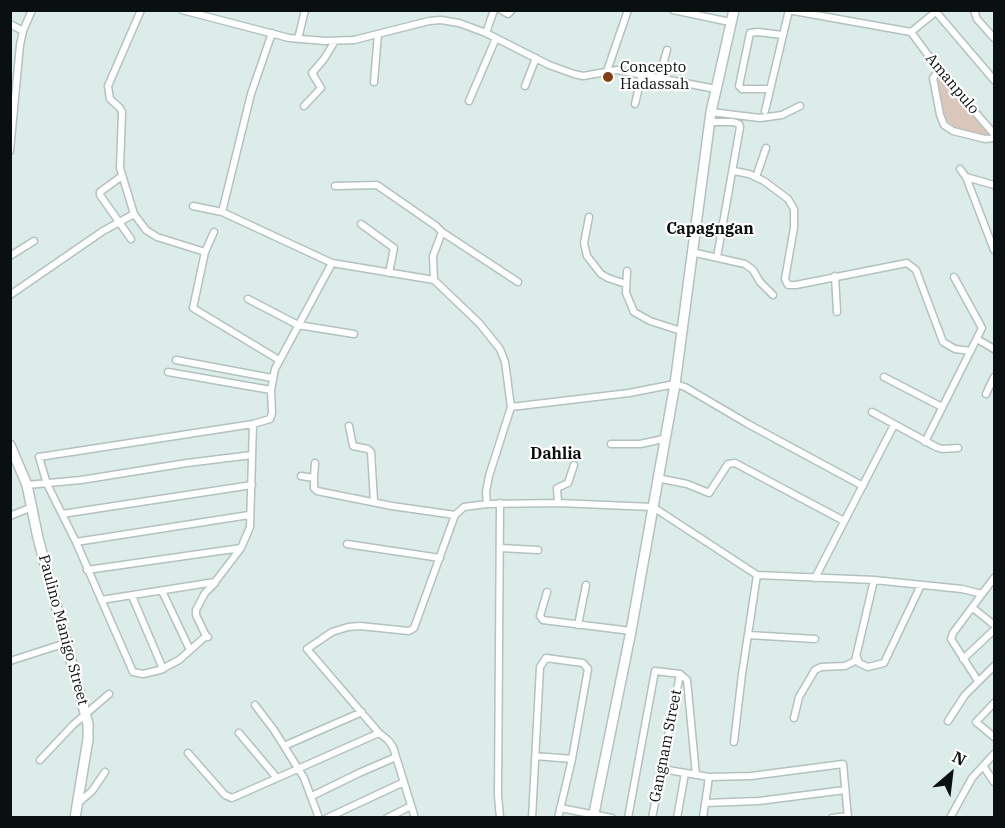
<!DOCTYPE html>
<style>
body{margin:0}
#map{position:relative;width:1005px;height:828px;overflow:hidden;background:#dbece9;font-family:"IBM Plex Serif",serif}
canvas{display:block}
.frame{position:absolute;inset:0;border:12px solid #0a100f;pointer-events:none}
.north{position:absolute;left:921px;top:744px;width:60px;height:60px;-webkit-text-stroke:4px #fff;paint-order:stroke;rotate:28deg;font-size:16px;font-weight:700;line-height:24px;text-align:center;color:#0a100f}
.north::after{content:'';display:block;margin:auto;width:21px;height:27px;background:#0a100f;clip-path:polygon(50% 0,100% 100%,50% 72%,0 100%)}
</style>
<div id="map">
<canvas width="1005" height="828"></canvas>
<div class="frame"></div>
<div class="north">N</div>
</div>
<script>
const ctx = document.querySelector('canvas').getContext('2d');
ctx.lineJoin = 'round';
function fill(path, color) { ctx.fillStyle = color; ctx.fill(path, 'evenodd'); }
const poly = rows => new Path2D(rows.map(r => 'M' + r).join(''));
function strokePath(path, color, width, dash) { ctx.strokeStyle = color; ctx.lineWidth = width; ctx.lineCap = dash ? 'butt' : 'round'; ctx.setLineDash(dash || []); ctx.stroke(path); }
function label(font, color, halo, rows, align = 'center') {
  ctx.font = font + ' "IBM Plex Serif",serif'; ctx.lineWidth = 4.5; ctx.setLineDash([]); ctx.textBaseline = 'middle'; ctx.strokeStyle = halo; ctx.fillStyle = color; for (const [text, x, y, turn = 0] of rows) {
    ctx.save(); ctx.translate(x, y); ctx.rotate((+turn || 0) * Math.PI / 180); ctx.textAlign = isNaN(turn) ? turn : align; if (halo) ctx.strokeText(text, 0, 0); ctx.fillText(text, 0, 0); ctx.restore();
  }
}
const green = poly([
 [940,77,991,135,976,136,958,130,944,118,935,83]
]);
const street = poly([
 [182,10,289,38,325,41,354,40,429,21,441,20,459,23,486,33,549,65,574,74,583,76,617,70,716,89],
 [501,10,508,14,512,10],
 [673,10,730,22],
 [788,10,911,32],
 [974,10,977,19,994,38],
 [937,13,994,80],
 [10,24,23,31],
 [911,32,939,70,994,134],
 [911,32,938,10],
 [486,33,494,10],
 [298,39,305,10],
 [939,70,933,78,940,115,944,125,953,131,985,139,994,138],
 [607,71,628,10],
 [659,78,667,50],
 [374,82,378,34],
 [525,86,536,58],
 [770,89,742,89,739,86,750,33,758,32,782,35],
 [469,101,496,38],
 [635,104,642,74],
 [304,106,321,88,312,73,324,59,335,41],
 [765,111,789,10],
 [711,112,760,118,782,115,800,106],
 [710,122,733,122,739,124,740,127,717,257],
 [10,151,20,45,23,31,32,10],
 [960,169,966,177,994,250],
 [734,171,749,174,764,181,788,199,794,209,794,228,785,279,788,285,796,285,907,263,916,270,943,342,955,349,971,351],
 [122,176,100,192,100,195,131,239],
 [756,177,766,148],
 [966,177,994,185],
 [335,186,377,185,436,226,442,232,433,256,434,280],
 [193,206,222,212,332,263,434,280,479,323,500,349,505,362,511,407,629,393,675,384,685,387,748,424,863,486],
 [222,212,251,94,272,33],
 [134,214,120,168,122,112,120,108,110,99,108,86,141,10],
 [589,217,584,243,587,256,601,274,608,278,626,284],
 [361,224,394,248,389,273],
 [214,232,205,252,193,308,279,360],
 [442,232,518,282],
 [691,252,745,264,753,270,760,282,773,295],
 [10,256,34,241],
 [627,271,626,293,634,312,650,321,681,331],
 [835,276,837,312],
 [10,295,103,231,134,214,146,230,157,237,205,252],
 [248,299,298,325,354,334],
 [977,339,994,349],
 [176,360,272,378],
 [168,372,271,390],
 [884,377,942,407],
 [986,394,994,377],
 [872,412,936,447,942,449,958,448],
 [349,426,353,446,368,449,371,452,374,501],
 [925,442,982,328,954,277],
 [611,444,640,444,663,439],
 [301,476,314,478,314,488,317,491,392,506,455,515],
 [314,478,315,463],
 [657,478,687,484,709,493,728,464,735,463,844,521],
 [27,485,81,480,187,463,252,455],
 [500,503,498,795,500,818],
 [558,503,557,488,568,483,574,465],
 [487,504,486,492,489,476,511,407],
 [62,514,252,485],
 [10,516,32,507],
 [76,542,249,515],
 [347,544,440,558],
 [500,548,538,550],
 [87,570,241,548],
 [757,575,874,580,962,589,982,594],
 [815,578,894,425],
 [162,591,190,650],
 [547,592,540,616,543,620,631,631],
 [132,596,163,669],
 [101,600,215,582,241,548,250,527,253,424],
 [973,608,994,625],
 [578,625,586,585],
 [748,635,815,639],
 [206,636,179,660,160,670,143,674,133,672,76,542,47,484,39,457,253,424,270,419,272,413,271,390,275,369,332,263],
 [208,637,206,636,196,615,196,610,205,593,215,583],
 [857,657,859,663,868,667,884,663,921,585],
 [963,659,994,630],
 [10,661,66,643],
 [978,681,951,639,953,633,994,578],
 [994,703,976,722,994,737],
 [255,705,274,730,304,778,319,818],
 [794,718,799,697,815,670,821,667,845,666,855,661,874,580],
 [948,721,965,695,994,666],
 [239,733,277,778],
 [379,733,307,649,332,632,348,627,360,626,409,631,414,628,455,515,464,507,487,504,558,503,653,507,757,575,742,674,734,742],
 [284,746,362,712],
 [188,753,225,795,232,798,379,733,388,740,393,747,415,818],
 [535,756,572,759],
 [40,760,73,725,109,694],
 [984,767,994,782],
 [662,769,709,777,751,776,843,764,848,818],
 [312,796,359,773,396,757],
 [78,803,92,791,105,772],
 [705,803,759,801,845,790],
 [560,808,612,818],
 [327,818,404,782],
 [387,818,411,806],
 [532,818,540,667,546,658,583,663,588,669,572,759,558,818],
 [628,818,655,671,680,674,687,680,696,775],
 [652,818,680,674],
 [677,818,685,773],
 [703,818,709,777],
 [832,818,847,816],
 [950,818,972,778,994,754]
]);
const secondary = poly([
 [10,445,27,485,38,538,88,724,88,739,75,818],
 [593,818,631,631,675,384,711,112,734,10]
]);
const markers = [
 [608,77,6,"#844014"]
];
const poiNames = [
 ["Concepto",620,68],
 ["Hadassah",620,85]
];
const streetNames = [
 ["Amanpulo",952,84,50],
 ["Paulino Manigo Street",63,630,75],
 ["Gangnam Street",666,746,-79]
];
const neighbourhoodNames = [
 ["Capagngan",710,229],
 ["Dahlia",556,454]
];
fill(green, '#dac6bb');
strokePath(street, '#b2c2bf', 9);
strokePath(secondary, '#b2c2bf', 12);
strokePath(street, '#fff', 6);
strokePath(secondary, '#fff', 9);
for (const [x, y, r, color] of markers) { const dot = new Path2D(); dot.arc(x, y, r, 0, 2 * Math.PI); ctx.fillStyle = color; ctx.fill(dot); strokePath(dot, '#fff', 2); }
label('15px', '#0a100f', '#fff', poiNames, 'left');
label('15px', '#0a100f', '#fff', streetNames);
label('bold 16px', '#0a100f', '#fff', neighbourhoodNames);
</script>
